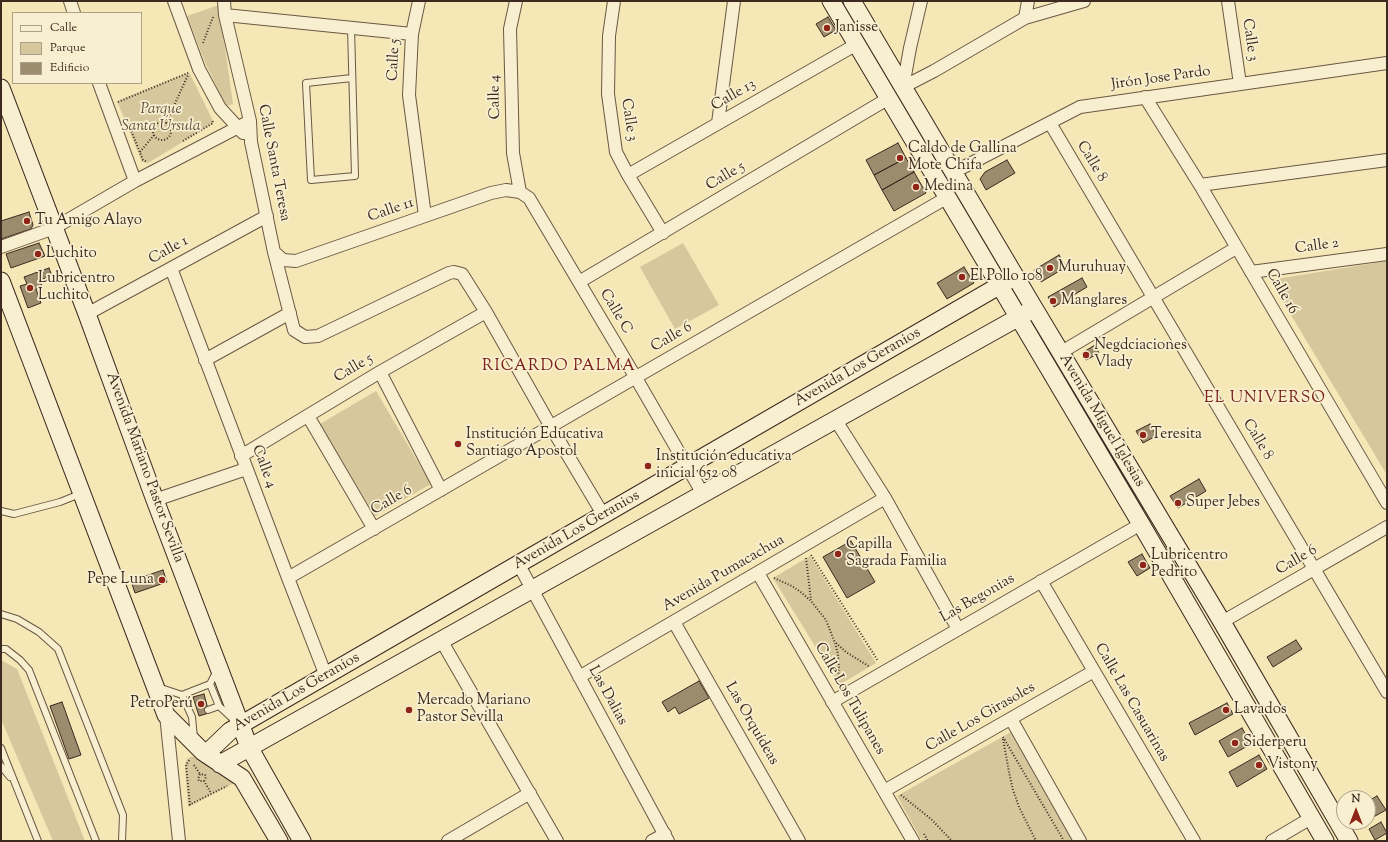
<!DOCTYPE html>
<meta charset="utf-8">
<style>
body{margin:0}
#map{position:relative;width:1388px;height:842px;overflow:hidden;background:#f5e7b6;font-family:"Sorts Mill Goudy",serif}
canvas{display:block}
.frame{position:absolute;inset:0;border:2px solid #3c291f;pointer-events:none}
.legend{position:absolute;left:12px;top:12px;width:130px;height:72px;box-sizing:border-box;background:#f8efd0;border:1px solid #ada089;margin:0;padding:5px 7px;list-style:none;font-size:12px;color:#3c291f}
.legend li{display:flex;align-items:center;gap:8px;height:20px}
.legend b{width:20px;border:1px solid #ada089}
.north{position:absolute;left:1336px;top:790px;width:40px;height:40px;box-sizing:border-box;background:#f8efd0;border:1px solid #ada089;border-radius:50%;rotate:0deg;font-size:11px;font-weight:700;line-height:16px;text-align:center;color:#3c291f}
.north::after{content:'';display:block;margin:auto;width:14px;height:18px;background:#8f2418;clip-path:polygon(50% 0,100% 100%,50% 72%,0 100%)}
</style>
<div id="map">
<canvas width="1388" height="842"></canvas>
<div class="frame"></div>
<ul class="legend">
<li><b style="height:5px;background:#f8efd0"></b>Calle</li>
<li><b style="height:11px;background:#d6c79c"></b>Parque</li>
<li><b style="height:11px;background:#9c8c6e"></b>Edificio</li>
</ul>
<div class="north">N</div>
</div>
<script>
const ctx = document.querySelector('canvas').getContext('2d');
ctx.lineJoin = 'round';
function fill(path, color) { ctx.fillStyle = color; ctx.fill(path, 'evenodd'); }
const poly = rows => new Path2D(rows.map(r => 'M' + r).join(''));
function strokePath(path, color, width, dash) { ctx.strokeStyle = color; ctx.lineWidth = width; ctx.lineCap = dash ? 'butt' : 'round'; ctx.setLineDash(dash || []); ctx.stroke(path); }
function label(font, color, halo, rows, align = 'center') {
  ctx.font = font + ' "Sorts Mill Goudy",serif'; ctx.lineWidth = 3.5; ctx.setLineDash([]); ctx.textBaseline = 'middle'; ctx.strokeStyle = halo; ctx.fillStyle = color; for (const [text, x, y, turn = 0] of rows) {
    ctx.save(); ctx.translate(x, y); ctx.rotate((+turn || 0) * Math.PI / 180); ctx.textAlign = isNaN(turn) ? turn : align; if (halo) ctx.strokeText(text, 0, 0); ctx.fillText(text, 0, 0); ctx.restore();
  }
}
const green = poly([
 [219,5,233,104,226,106,205,62,187,16],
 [189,72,214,123,148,163,142,162,117,101],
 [683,243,719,305,675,329,640,267],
 [1387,261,1387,475,1270,280],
 [376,391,431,484,375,516,320,424],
 [810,556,876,663,839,685,773,578],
 [1,660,17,669,85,841,53,841,1,719],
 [1011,732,1073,841,922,841,897,796],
 [197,756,236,782,188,807,185,765,187,759,190,757]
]);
const building = poly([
 [828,17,836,30,824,37,816,24,828,17],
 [898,143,906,158,874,175,866,160,898,143],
 [906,158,914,172,882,190,874,175,906,158],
 [1007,160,1015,173,986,190,980,179,985,172,1007,160],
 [914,172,926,193,894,211,882,190,914,172],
 [29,212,33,225,31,229,1,239,1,221,29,212],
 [39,243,45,256,11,268,6,254,39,243],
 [1059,255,1066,267,1041,282,1034,270,1059,255],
 [964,267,974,283,947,299,937,283,964,267],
 [49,268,52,276,40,280,42,287,36,289,41,303,28,308,20,286,27,284,24,277,49,268],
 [1082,278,1087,287,1054,307,1048,297,1082,278],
 [1095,345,1099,353,1086,360,1082,353,1095,345],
 [1150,424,1156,436,1143,443,1136,431,1150,424],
 [1199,479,1206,491,1178,508,1170,496,1199,479],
 [851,541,875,582,847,598,823,557,851,541],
 [1142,554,1150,568,1137,576,1128,562,1142,554],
 [163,570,167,582,135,593,131,581,163,570],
 [1296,640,1302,649,1273,667,1267,657,1296,640],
 [699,681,709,698,679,714,675,707,668,712,662,702,699,681],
 [204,694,209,713,199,716,193,697,204,694],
 [62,702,81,755,69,759,50,706,62,702],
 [1227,703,1233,714,1195,735,1189,723,1227,703],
 [1242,728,1251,744,1228,757,1219,741,1242,728],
 [1259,755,1267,769,1237,787,1229,772,1259,755],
 [1377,796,1386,810,1368,820,1368,801,1377,796],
 [1381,822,1387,833,1375,840,1369,829,1381,822]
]);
const path = poly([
 [203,43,213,17],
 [118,102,188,73],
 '153 131a9 9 0 1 1 18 0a9 9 0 1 1-18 0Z',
 [128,123,143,160,147,162],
 [166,123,188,75],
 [183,141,213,123,212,119],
 [140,152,154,135],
 [811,555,878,661],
 [806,558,811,600],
 [774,578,792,586,802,593,811,601,826,620,835,643,838,654,839,667,837,685],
 [836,643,846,652,870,667],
 [1003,737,1064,841],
 [1003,739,1009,772,1013,790,1019,807,1036,841],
 [194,765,200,774],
 [204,781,206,777,205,775,200,774,198,779,199,781,204,781,211,793],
 [901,795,931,819,952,841],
 [189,805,227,786],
 [190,805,186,765,190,759],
 [924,834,928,841]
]);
const lane = poly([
 [351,28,355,176,311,180,306,83,352,78],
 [1,511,14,514,60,502,80,494],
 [1,614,17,619,39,632,58,649,123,815,122,841],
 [1,649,6,649,20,660,29,670,96,841],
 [216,672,210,684,219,706,233,719],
 [158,687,182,695,192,717,194,738],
 [182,695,210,684],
 [208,710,219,706],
 [1,748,38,841],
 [1,766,10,777]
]);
const street = poly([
 [70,1,74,13],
 [174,1,199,69,220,108,243,133],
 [224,1,225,15,250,121,251,142,274,252,294,330,305,337,318,336,449,273,454,272,462,274,486,312,551,427,604,516],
 [419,1,412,34,409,95,425,216],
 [516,1,510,29,513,153,520,192],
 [614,1,609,36,608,94,616,152,628,175,663,233],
 [1228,1,1240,84],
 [225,15,412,34],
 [1025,18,1028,1],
 [99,83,135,181],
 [903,87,934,71,1025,18,1084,1],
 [903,87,910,48,921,1],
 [1145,97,1200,185,1387,503],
 [718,123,734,1],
 [1050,123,1387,692],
 [954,172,1080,107,1387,63],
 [628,175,857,44],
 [1200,185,1387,160],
 [1,247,54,228,135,181,250,121],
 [274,252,283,260,296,261,491,193,506,190,520,192,529,198,636,378,703,494],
 [171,268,288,578,326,676],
 [1251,272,1387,254],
 [579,282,889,98],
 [87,314,267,216],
 [1060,353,1236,248],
 [205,360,290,313],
 [380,372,441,490],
 [308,416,374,529],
 [835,419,885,498,958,629],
 [241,456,380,372,486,312],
 [155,500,246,469],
 [519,565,668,841],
 [758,573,913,841],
 [288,578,948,197],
 [1041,581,1194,841],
 [674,622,799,841],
 [1222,622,1387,527],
 [441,640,557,841],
 [579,677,885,498],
 [832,702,1141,524],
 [166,715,179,841],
 [1011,719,1080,841],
 [884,791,1094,671],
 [448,841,530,793],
 [652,841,665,834],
 [1272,841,1311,818]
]);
const secondary = poly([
 [831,1,1141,524,1325,841],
 [852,1,1034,308,1222,622,1349,841],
 [1,88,87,314,155,500,249,747,302,841],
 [1,281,166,715,203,752,242,778,279,841],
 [206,754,230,731,1009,280],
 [220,764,1028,312]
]);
const markers = [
 [827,28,4,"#8f2418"],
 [900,158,4,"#8f2418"],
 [916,187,4,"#8f2418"],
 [27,221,4,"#8f2418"],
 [38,254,4,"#8f2418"],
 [1050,268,4,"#8f2418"],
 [962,277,4,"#8f2418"],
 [30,288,4,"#8f2418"],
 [1053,301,4,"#8f2418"],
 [1086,355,4,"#8f2418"],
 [1143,435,4,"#8f2418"],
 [458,444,4,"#8f2418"],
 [648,466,4,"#8f2418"],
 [1178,503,4,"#8f2418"],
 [838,554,4,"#8f2418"],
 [1143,565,4,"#8f2418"],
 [162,580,4,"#8f2418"],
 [201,704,4,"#8f2418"],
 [409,710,4,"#8f2418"],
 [1226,710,4,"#8f2418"],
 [1235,743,4,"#8f2418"],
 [1259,765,4,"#8f2418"]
];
const poiNames = [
 ["Janisse",835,28],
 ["Caldo de Gallina",908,149],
 ["Mote Chifa",908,166],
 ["Medina",924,187],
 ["Tu Amigo Alayo",35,221],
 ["Luchito",46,254],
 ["Muruhuay",1058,268],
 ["El Pollo 108",970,277],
 ["Lubricentro",38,279],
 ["Luchito",38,296],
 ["Manglares",1061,301],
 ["Negdciaciones",1094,346],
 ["Vlady",1094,363],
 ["Institución Educativa",466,435],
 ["Santiago Apostol",466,452],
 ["Teresita",1151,435],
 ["Institución educativa",656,457],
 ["inicial 652 08",656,474],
 ["Super Jebes",1186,503],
 ["Capilla",846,545],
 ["Sagrada Familia",846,562],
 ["Lubricentro",1151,556],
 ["Pedrito",1151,573],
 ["Pepe Luna",154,580,"right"],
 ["Mercado Mariano",417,701],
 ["Pastor Sevilla",417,718],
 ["PetroPerú",193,704,"right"],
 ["Lavados",1234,710],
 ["Siderperu",1243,743],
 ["Vistony",1267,765]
];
const streetNames = [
 ["Calle 3",1249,40,82],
 ["Calle 5",395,60,-87],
 ["Jirón Jose Pardo",1161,79,-8],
 ["Calle 13",734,96,-30],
 ["Calle 4",496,97,-91],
 ["Calle 3",628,120,81],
 ["Calle 8",1091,162,59],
 ["Calle Santa Teresa",273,163,79],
 ["Calle 5",726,177,-31],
 ["Calle 11",391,211,-19],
 ["Calle 2",1317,247,-8],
 ["Calle 1",169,251,-29],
 ["Calle 16",1281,292,60],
 ["Calle C",615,312,59],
 ["Calle 6",672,338,-30],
 ["Avenida Los Geranios",858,368,-30],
 ["Calle 5",354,369,-31],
 ["Avenida Miguel Iglesias",1101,421,59],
 ["Calle 8",1257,440,59],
 ["Calle 4",263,467,69],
 ["Avenida Mariano Pastor Sevilla",144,468,70],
 ["Calle 6",392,501,-30],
 ["Avenida Los Geranios",577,531,-30],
 ["Calle 6",1297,561,-30],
 ["Avenida Pumacachua",724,574,-30],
 ["Las Begonias",978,599,-30],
 ["Avenida Los Geranios",297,693,-30],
 ["Las Dalias",607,696,61],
 ["Calle Los Tulipanes",849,699,60],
 ["Calle Las Casuarinas",1131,703,60],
 ["Calle Los Girasoles",981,718,-30],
 ["Las Orquídeas",751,724,60]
];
const parkNames = [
 ["Parque",161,110],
 ["Santa Úrsula",161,127]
];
const neighbourhoodNames = [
 ["RICARDO PALMA",559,367],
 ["EL UNIVERSO",1265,399]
];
fill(green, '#d6c79c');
fill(building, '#9c8c6e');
strokePath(building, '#3c291f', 1);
strokePath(lane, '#6a5845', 8);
strokePath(street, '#6a5845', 14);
strokePath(secondary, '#3c291f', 19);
strokePath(path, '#3c291f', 2, [1, 2]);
strokePath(lane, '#f8efd0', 6);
strokePath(street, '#f8efd0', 12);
strokePath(secondary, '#f8efd0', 17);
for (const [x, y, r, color] of markers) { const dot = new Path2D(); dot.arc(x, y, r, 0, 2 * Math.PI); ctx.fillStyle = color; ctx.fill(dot); strokePath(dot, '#f8efd0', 1.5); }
label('15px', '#3c291f', '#f8efd0', poiNames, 'left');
label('15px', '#3c291f', '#f8efd0', streetNames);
label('italic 15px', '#62503e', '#f8efd0', parkNames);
ctx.letterSpacing = '1px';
label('16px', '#7a1f14', '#f8efd0', neighbourhoodNames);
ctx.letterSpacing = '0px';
</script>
